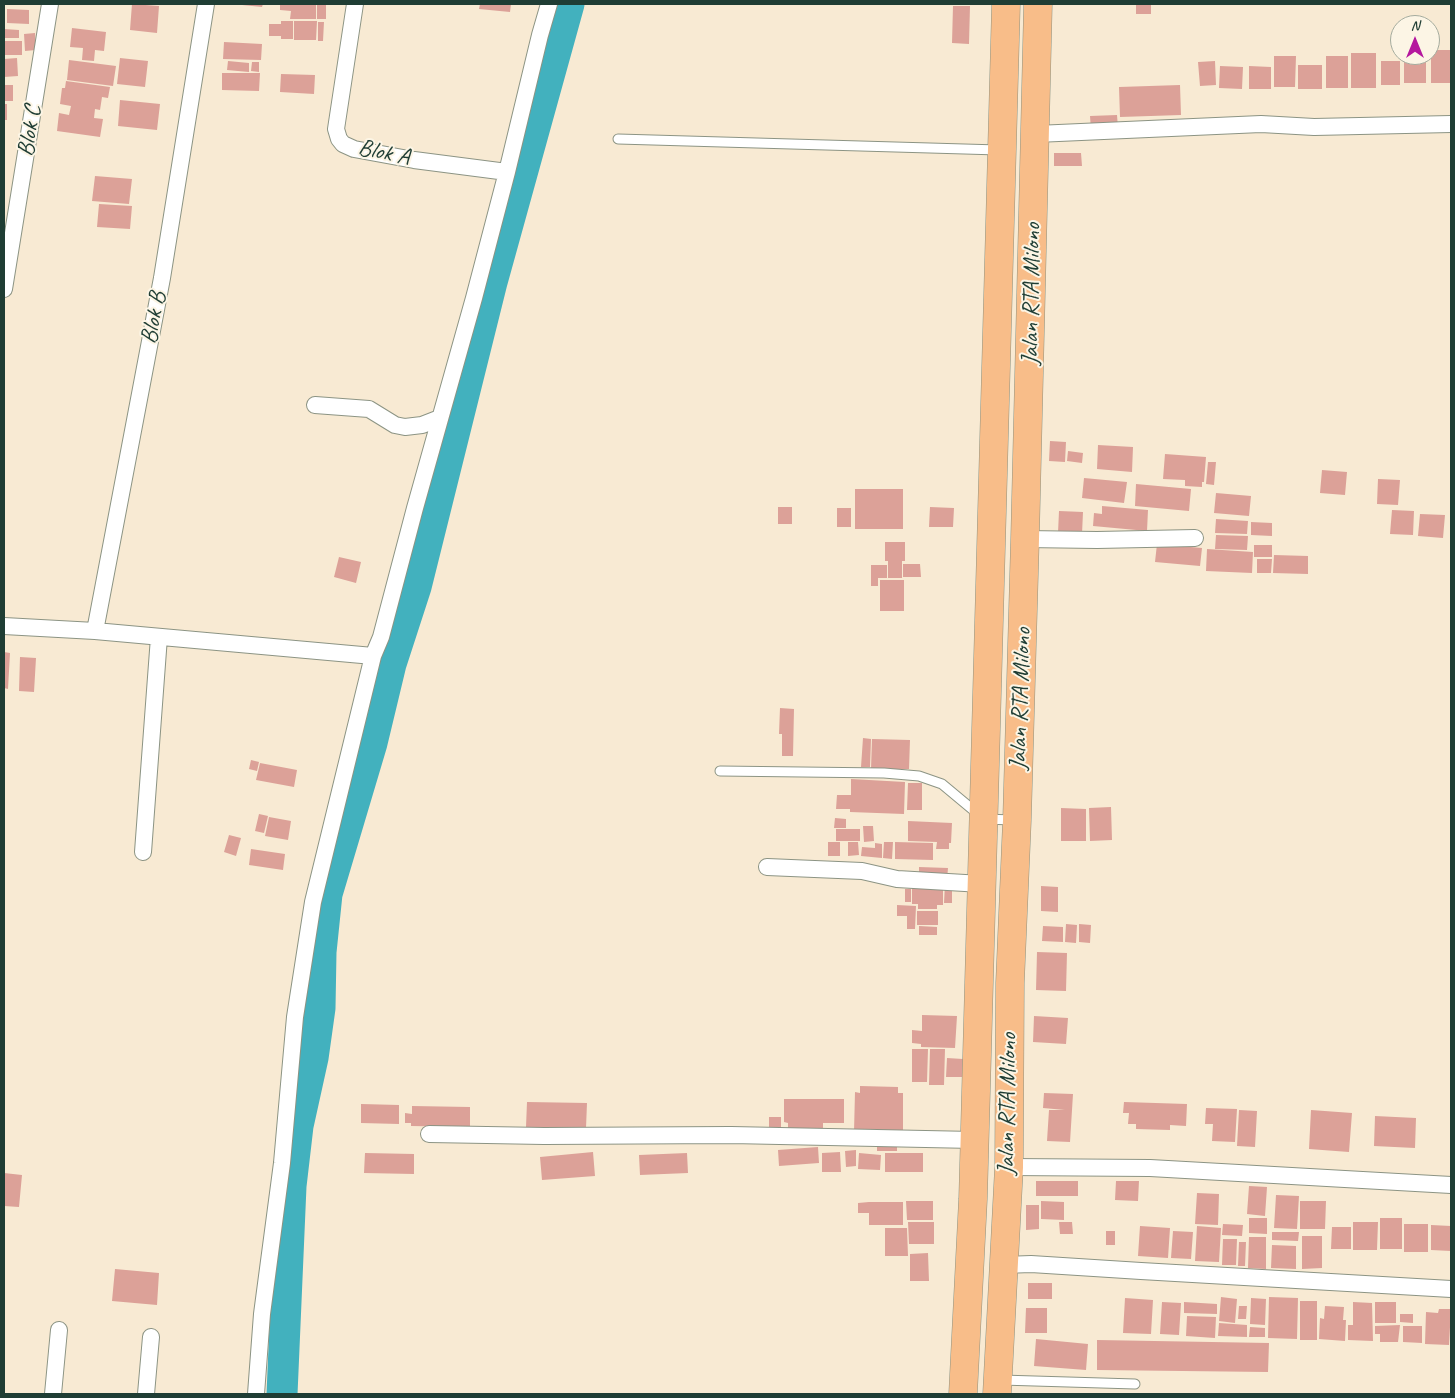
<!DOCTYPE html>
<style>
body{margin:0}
#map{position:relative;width:1455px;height:1398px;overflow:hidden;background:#f8ead3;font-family:Caveat,sans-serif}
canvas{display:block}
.frame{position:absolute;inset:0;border:5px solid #1f3d34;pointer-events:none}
.north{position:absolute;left:1390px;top:15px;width:50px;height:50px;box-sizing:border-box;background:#fcf5e5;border:1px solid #a4ab9e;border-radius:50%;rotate:0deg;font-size:14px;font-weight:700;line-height:20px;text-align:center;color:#1f3d34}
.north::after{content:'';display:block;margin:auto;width:18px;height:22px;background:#b5179e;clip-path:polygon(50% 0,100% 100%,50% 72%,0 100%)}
</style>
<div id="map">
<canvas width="1455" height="1398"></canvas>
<div class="frame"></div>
<div class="north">N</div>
</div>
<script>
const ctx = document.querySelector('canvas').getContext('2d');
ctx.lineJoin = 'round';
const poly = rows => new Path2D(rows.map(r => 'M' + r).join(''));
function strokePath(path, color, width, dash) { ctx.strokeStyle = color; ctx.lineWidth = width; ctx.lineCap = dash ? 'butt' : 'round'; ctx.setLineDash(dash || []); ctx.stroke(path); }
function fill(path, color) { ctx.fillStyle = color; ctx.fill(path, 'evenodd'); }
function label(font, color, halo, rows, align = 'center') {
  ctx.font = font + ' Caveat,sans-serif'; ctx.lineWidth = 4; ctx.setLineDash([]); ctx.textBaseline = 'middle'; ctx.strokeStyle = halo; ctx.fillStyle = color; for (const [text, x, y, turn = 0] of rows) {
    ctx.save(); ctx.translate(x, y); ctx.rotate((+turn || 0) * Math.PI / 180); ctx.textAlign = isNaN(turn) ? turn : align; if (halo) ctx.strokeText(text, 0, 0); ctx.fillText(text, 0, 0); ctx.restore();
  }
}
const river = poly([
 [282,1394,291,1186,298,1126,313,1058,320,1008,321,952,327,894,372,743,391,664,416,587,492,282,569,4]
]);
const building = poly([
 [132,4,159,6,157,33,130,30],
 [242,4,263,4,262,7,242,5],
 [280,4,316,4,316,19,290,19,291,11,280,10],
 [317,4,326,4,326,19,317,19],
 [480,4,511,4,510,12,479,9],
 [1136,4,1151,4,1151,14,1136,14],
 [953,6,970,6,969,44,952,43],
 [7,9,29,10,29,24,7,23],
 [281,21,293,21,293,39,281,39,281,36,269,36,269,24,281,24],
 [294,21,317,21,316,40,294,40],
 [318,22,324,22,323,41,318,41],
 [72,28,106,32,104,51,95,50,94,61,82,60,83,48,70,47],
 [4,29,19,30,19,38,4,38],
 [35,33,36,50,25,51,24,34],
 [4,41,22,41,22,55,4,55],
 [224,42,262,44,261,60,223,59],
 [1431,50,1451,50,1451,83,1431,83],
 [1351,53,1376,53,1376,88,1351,88],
 [1274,56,1296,56,1295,87,1274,87],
 [1326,56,1348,56,1348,88,1326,88],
 [17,58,18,76,4,77,4,59],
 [120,58,148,61,145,87,117,84],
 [69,60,116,66,113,86,67,80],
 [228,61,249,63,249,72,227,70],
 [1215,61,1216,85,1200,86,1198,62],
 [1381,61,1400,61,1400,85,1381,85],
 [1404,61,1426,61,1426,83,1404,83],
 [252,62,259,62,259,72,251,71],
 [1298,65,1322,65,1322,89,1298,89],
 [1220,66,1243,67,1242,89,1219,88],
 [1249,66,1271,67,1271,89,1249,89],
 [222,73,260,73,259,91,222,90],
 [281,74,315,75,314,94,280,92],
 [66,81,110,87,108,98,102,97,100,110,95,109,94,118,103,119,100,137,57,131,59,113,69,115,71,106,60,104,62,88,65,88],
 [4,85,13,85,13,101,4,101],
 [1180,85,1181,115,1120,117,1119,87],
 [120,100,160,104,157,130,118,126],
 [4,104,7,104,7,120,4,120],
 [1117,115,1118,128,1091,130,1090,116],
 [1054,153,1081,153,1082,166,1054,166],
 [95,176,132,179,129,204,92,201],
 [99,204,132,206,130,229,97,227],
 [1050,441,1066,442,1065,462,1049,461],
 [1098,445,1133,447,1132,472,1097,469],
 [1068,451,1083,453,1082,463,1067,461],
 [1165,454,1206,457,1204,482,1202,482,1202,487,1185,486,1185,480,1163,479],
 [1208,462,1216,462,1214,485,1206,484],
 [1322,470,1347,472,1345,495,1320,493],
 [1084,478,1127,482,1124,503,1082,498],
 [1378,479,1400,480,1398,505,1377,504],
 [1136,484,1191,489,1189,511,1135,506],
 [855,489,903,489,903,529,855,529],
 [1216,493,1251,496,1249,516,1214,513],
 [1102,506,1148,510,1147,531,1093,526,1094,513,1102,514],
 [778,507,792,507,792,524,778,524],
 [930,507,954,508,953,527,929,527],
 [837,508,851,508,851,527,837,527],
 [1392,510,1414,511,1413,535,1390,534],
 [1059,511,1083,512,1082,534,1058,533],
 [1420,514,1445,515,1443,538,1418,536],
 [1216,519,1248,521,1247,534,1215,533],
 [1251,522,1272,523,1272,536,1251,535],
 [1216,535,1248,536,1247,550,1215,549],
 [885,542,905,542,905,561,902,561,902,578,888,578,888,561,885,561],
 [1157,544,1202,548,1200,566,1155,562],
 [1254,545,1272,545,1272,557,1254,557],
 [1207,549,1253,552,1252,573,1206,571],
 [1274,555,1308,556,1308,574,1273,573],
 [339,557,361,562,356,583,334,577],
 [1257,559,1272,559,1271,573,1257,573],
 [903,564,920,564,921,577,903,577],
 [871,565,887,565,887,578,878,578,878,586,871,586],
 [880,580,904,580,904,611,880,611],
 [4,652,10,653,8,689,4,688],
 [20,657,36,658,34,692,19,691],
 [780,708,794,709,793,756,782,756,782,734,779,734],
 [863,738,871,739,870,767,861,767],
 [872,739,910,740,909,769,871,769],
 [251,760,259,762,257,771,249,769],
 [260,763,297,770,294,787,256,780],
 [851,779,905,782,904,814,850,812,850,809,836,809,837,795,851,795],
 [908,783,922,783,922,810,907,810],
 [1111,807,1112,840,1090,841,1089,808],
 [1061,808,1086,809,1086,841,1061,841],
 [259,814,268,816,264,833,255,831],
 [269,817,291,821,288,840,265,836],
 [835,818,846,819,846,828,834,828],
 [908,821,952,823,951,843,949,843,949,849,936,849,937,842,908,841],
 [863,826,873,826,874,841,864,842],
 [836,829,860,829,860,841,836,841],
 [229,835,241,838,236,856,224,852],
 [828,842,840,842,840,856,828,856],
 [848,842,858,842,859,855,848,856],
 [884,842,893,842,892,859,883,858],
 [895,842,933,843,933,860,895,859],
 [875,843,882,844,882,858,861,856,862,847,875,848],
 [251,849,285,854,283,870,249,865],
 [919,867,948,868,947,880,919,879],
 [912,882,943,882,943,905,937,905,937,909,918,909,918,904,912,904],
 [945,884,952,885,952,903,944,903],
 [1041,886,1058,887,1058,912,1041,911],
 [905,889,911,889,911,902,905,902],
 [897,905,916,906,915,929,907,929,907,916,897,916],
 [917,911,938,911,938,925,917,925],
 [1066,924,1077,925,1076,943,1065,942],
 [1079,924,1091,925,1090,943,1079,942],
 [919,926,937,927,937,935,919,935],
 [1043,926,1063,927,1063,942,1042,941],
 [1037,952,1067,953,1066,991,1036,990],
 [922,1015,957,1016,955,1048,921,1047,921,1044,912,1043,912,1030,922,1031],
 [1034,1016,1068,1018,1066,1044,1033,1042],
 [912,1049,928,1049,927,1082,912,1082],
 [930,1049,945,1049,944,1085,929,1085],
 [947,1058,963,1059,963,1077,946,1077],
 [860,1086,898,1087,898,1093,903,1093,903,1133,854,1132,855,1092,860,1093],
 [1044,1093,1073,1094,1070,1142,1047,1141,1049,1110,1065,1110,1043,1108],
 [784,1099,844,1099,844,1123,823,1123,823,1132,788,1132,788,1123,784,1122],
 [527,1102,587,1103,586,1128,526,1127],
 [1124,1102,1187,1104,1186,1126,1170,1125,1170,1130,1136,1129,1136,1124,1128,1124,1129,1113,1123,1113],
 [361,1104,399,1105,399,1124,361,1123],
 [412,1106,470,1107,470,1127,411,1126,411,1123,405,1123,405,1113,412,1114],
 [1206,1108,1237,1109,1235,1142,1212,1141,1213,1124,1205,1124],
 [1239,1110,1257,1111,1255,1147,1237,1146],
 [1311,1110,1352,1113,1349,1152,1309,1149],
 [1375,1116,1416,1118,1415,1148,1374,1146],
 [769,1117,781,1117,781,1130,769,1129],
 [877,1144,897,1144,897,1151,877,1151],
 [818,1147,819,1163,779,1166,778,1150],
 [856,1150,856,1166,846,1167,845,1151],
 [593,1152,595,1176,542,1180,540,1157],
 [840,1152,841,1172,822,1172,822,1153],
 [365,1153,414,1154,414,1174,364,1173],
 [687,1153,688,1173,640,1175,639,1155],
 [859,1153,881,1155,880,1170,858,1169],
 [885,1153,923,1153,923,1172,885,1172],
 [4,1173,22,1175,19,1207,4,1206],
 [1036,1181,1078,1181,1078,1196,1036,1196],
 [1116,1181,1139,1181,1138,1201,1115,1200],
 [1249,1186,1267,1187,1265,1216,1247,1214],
 [1197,1193,1219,1194,1218,1225,1195,1224],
 [1276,1195,1299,1196,1297,1229,1274,1228],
 [906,1201,933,1201,933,1220,907,1220],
 [1041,1201,1064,1202,1064,1220,1041,1219],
 [1300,1201,1326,1201,1325,1229,1300,1229],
 [869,1202,903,1202,903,1225,869,1225,869,1213,858,1213,858,1203],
 [1026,1205,1039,1205,1039,1229,1026,1230],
 [1249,1218,1267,1218,1267,1234,1249,1233],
 [1380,1218,1402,1218,1402,1249,1380,1249],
 [908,1222,934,1222,934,1244,909,1244],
 [1059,1222,1072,1222,1073,1234,1060,1234],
 [1353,1222,1378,1222,1377,1250,1353,1250],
 [1223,1224,1243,1225,1242,1236,1222,1235],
 [1404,1224,1428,1224,1428,1252,1404,1252],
 [1431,1225,1451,1226,1451,1251,1431,1250],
 [1140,1226,1170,1228,1168,1258,1138,1256],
 [1197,1226,1221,1228,1219,1262,1195,1261],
 [1332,1227,1351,1227,1351,1249,1331,1249],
 [885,1228,907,1228,908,1256,885,1256],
 [1106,1231,1115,1231,1115,1245,1106,1245],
 [1173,1231,1193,1232,1191,1259,1171,1258],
 [1272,1232,1299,1232,1298,1241,1272,1240],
 [1302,1236,1322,1236,1322,1268,1302,1269],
 [1249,1237,1266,1237,1266,1269,1248,1268],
 [1223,1239,1237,1239,1236,1265,1222,1265],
 [1239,1242,1246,1242,1245,1266,1238,1266],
 [1272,1245,1296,1246,1296,1269,1271,1268],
 [928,1253,929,1281,910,1281,910,1254],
 [115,1269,159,1273,157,1305,112,1301],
 [1028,1283,1052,1283,1052,1299,1028,1299],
 [1221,1297,1237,1299,1235,1323,1219,1321],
 [1269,1297,1298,1298,1297,1339,1268,1338],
 [1125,1298,1153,1300,1151,1334,1123,1333],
 [1251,1298,1266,1299,1265,1325,1250,1324],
 [1300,1301,1317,1301,1317,1340,1300,1340],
 [1162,1302,1181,1303,1179,1335,1160,1334],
 [1184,1302,1217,1304,1217,1314,1184,1313],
 [1353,1302,1372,1303,1373,1341,1348,1340,1348,1325,1353,1325],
 [1375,1302,1396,1302,1396,1323,1375,1323],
 [1239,1306,1247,1306,1246,1319,1238,1319],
 [1325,1306,1344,1307,1343,1320,1346,1320,1345,1341,1319,1339,1320,1318,1324,1319],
 [1026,1308,1047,1308,1047,1333,1025,1333],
 [1439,1309,1451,1309,1449,1345,1425,1344,1426,1312,1438,1313],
 [1400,1314,1413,1314,1413,1323,1400,1322],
 [1187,1316,1216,1317,1215,1338,1186,1336],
 [1219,1323,1247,1325,1247,1337,1218,1336],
 [1400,1325,1398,1342,1380,1342,1380,1334,1375,1334,1375,1326],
 [1403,1326,1422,1326,1422,1343,1403,1342],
 [1250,1327,1265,1328,1265,1337,1249,1337],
 [1036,1339,1088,1344,1086,1370,1034,1366],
 [1097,1340,1269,1343,1268,1372,1097,1370]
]);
const lane = poly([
 [618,139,999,150],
 [720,771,884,773,919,776,942,784,984,819,1013,820],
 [1001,1380,1135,1384]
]);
const street = poly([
 [355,4,336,129,339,139,343,144,354,149,414,160,507,172],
 [1036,134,1261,124,1314,127,1451,124],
 [4,289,50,4],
 [315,405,369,409,395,425,405,427,422,425,440,418],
 [1025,539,1097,540,1195,538],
 [4,626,95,631,373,656],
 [95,631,162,278,206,4],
 [143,852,159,637],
 [767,867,862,871,897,879,982,884],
 [429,1134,544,1136,731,1135,974,1140],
 [1009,1167,1150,1168,1451,1185],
 [1004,1265,1031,1264,1141,1271,1451,1289],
 [53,1394,59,1330],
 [146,1394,151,1337],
 [256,1394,262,1314,282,1163,295,1017,313,902,373,656,381,637,415,508,474,298,507,172,540,35,549,4]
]);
const highway = poly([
 [963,1394,973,1199,1006,4],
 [997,1394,1009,1167,1010,983,1017,820,1025,539,1038,4]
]);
const streetNames = [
 ["Blok C",30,131,-81],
 ["Blok A",384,153,12],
 ["Jalan RTA Milono",1032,294,-89],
 ["Blok B",154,318,-79],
 ["Jalan RTA Milono",1021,699,-88],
 ["Jalan RTA Milono",1008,1104,-89]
];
strokePath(river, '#42b1be', 31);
fill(building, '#dca198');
strokePath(lane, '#8c9484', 11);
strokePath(street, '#8c9484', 18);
strokePath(highway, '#8c9484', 29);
strokePath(lane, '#fff', 9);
strokePath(street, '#fff', 16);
strokePath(highway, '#f8bd89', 28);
label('24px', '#1f3d34', '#fcf5e5', streetNames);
</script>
